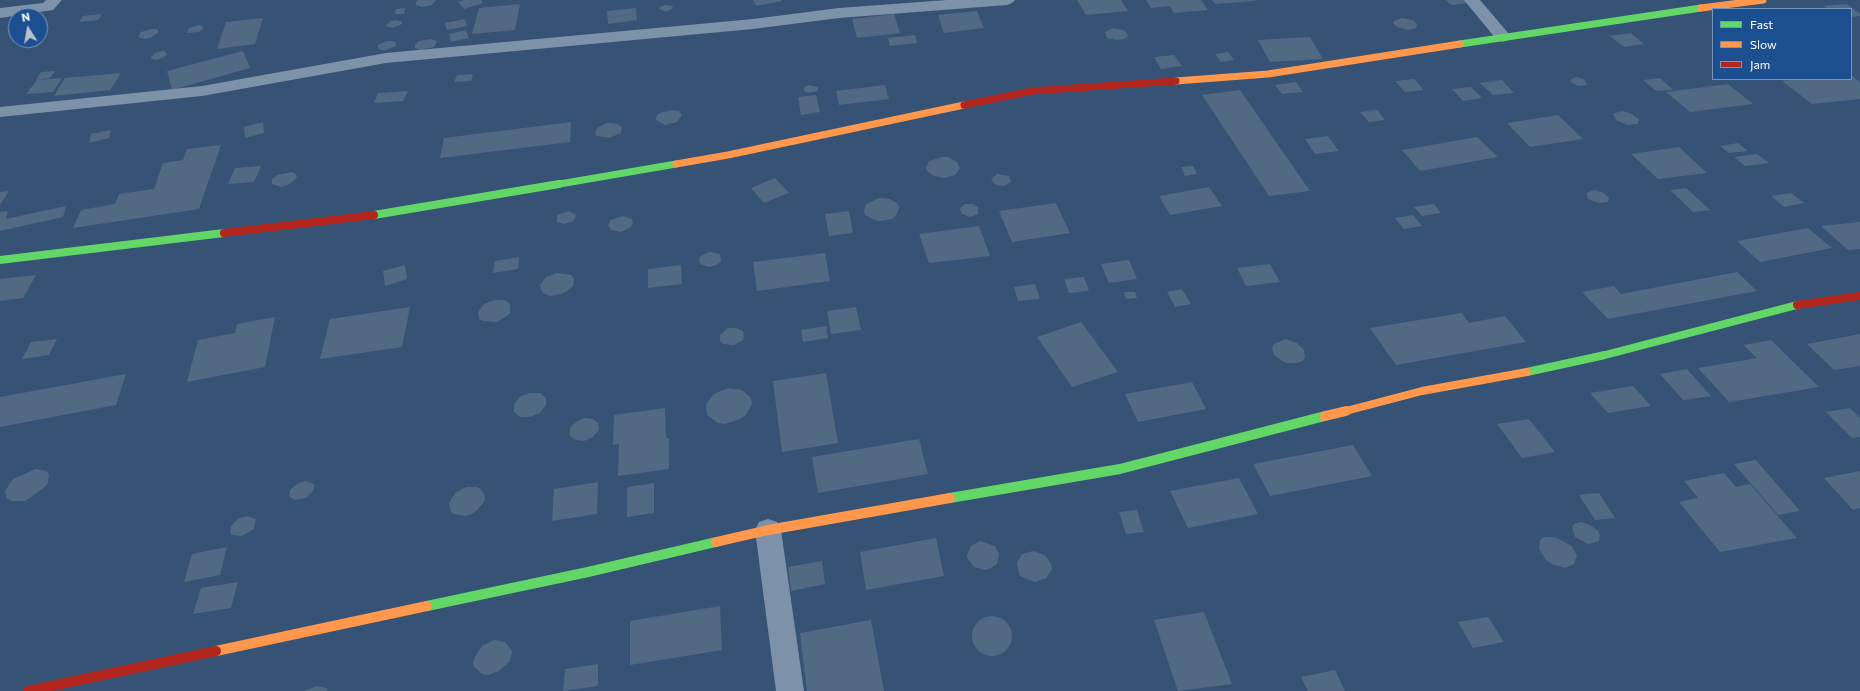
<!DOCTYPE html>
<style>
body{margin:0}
#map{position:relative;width:1860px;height:691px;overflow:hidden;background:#365274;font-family:Commissioner,sans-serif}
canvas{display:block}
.legend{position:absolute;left:1712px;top:8px;width:140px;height:72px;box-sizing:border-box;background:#1b4f8f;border:1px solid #7695bc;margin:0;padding:5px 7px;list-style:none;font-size:12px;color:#fff}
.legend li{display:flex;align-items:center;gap:8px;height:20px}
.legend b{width:20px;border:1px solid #7695bc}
.north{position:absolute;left:8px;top:8px;width:40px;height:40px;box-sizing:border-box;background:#1b4f8f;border:1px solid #7695bc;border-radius:50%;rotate:349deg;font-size:11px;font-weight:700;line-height:16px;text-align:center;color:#fff}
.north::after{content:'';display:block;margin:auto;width:14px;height:18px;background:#b9c2ce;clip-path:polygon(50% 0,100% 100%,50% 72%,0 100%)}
</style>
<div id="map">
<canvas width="1860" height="691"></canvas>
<ul class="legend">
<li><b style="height:5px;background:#63d668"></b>Fast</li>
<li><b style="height:5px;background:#ff974d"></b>Slow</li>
<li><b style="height:5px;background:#b3261e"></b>Jam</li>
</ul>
<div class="north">N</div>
</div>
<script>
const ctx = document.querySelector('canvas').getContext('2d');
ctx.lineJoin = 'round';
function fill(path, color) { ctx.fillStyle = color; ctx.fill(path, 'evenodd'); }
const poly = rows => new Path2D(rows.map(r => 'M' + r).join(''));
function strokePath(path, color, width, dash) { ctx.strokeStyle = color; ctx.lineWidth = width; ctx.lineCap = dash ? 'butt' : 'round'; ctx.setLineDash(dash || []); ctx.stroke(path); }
const building = poly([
 [418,0,436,0,432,5,422,7,416,5,416,2],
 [464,0,481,0,483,3,464,9,458,2],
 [753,0,782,0,782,1,756,6],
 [1077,0,1121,0,1128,11,1086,15],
 [1146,0,1201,0,1208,10,1174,13,1170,6,1151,8],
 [1212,0,1255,0,1255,1,1215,4],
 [1446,0,1466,0,1469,3,1451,5],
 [520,4,515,30,472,34,479,8],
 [1847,4,1860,14,1860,16,1851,17,1851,9,1828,9,1824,6],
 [665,5,673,6,672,9,666,12,659,9,660,7],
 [405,8,404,14,395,14,396,9],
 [636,8,637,20,608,24,607,11],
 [977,11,984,28,944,33,938,15],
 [102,14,98,20,79,22,83,16],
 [894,14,900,33,857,38,852,19],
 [263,18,255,44,217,49,226,22],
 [1402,18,1413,20,1417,24,1416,28,1408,30,1397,27,1393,23,1394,21],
 [465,19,467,26,447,30,445,23],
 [396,20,402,22,402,24,393,28,386,26,390,21],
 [200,25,204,28,199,32,187,33,189,28],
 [1113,28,1124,30,1128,36,1124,39,1117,40,1107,38,1105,32],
 [151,29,157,29,159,32,150,38,144,39,138,37,141,32],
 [466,30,469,38,451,42,449,34],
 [1631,33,1644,44,1624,47,1610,36],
 [915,35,917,43,890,46,888,38],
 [1310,37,1323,59,1270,62,1258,40],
 [430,39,437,41,434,47,420,50,415,48,415,45,419,41],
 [387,41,393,41,396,43,396,46,386,50,381,50,378,48,378,45],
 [164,51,167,54,163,58,155,60,150,58,155,53],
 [243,51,250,68,172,90,167,71],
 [1228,52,1234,60,1221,62,1215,54],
 [1174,55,1182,66,1161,69,1154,57],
 [55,71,50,78,36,80,41,72],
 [121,73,110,90,54,96,65,78],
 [473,74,471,81,454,82,457,75],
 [1851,75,1860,82,1860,99,1812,104,1782,81,1798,79,1851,79],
 [1577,77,1585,80,1587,85,1578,86,1571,82,1571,79],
 [62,78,53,92,26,94,37,80],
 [1660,78,1673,90,1656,91,1643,80],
 [1414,79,1424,90,1405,92,1395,81],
 [1502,80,1514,93,1493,95,1480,83],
 [1296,82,1303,92,1282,94,1275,85],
 [1728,84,1753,104,1690,112,1666,92],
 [808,85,818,87,818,91,808,93,804,91,804,88],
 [885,85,889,99,839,105,836,91],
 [1471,87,1482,98,1463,101,1452,89],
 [1240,90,1310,191,1269,196,1202,95],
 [408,91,403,101,374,103,378,93],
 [816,95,820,112,801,115,798,97],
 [672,110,679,111,682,115,677,122,665,125,656,120,657,115,660,113],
 [1377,110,1385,120,1369,122,1360,112],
 [1621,111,1630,113,1639,119,1638,124,1627,125,1616,120,1613,114],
 [1558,115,1583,139,1530,147,1507,123],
 [263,122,264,133,245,138,244,127],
 [571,122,570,142,440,158,444,138],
 [607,123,618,124,622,128,621,133,609,138,597,136,595,134,597,128],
 [111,130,109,138,89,143,91,134],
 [1328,136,1339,151,1315,154,1305,139],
 [1477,137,1498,157,1420,171,1402,150],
 [1738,143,1748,151,1729,153,1720,146],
 [221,145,199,209,73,228,81,210,115,204,119,194,154,189,163,163,183,160,187,149],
 [1679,147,1707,173,1658,179,1631,154],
 [1757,154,1769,163,1745,166,1734,157],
 [942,157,948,157,957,162,960,168,955,175,944,178,934,176,927,171,926,168,929,161],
 [261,166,254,182,228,184,235,168],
 [1193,166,1197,174,1185,176,1181,167],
 [292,172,295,173,297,177,290,184,281,187,272,184,272,179,277,175],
 [997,174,1009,176,1011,182,1004,186,995,185,991,179],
 [775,178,789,193,764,203,751,188],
 [1209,187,1222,206,1170,215,1159,196],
 [1686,188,1710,210,1693,212,1670,190],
 [1594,190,1602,192,1607,196,1609,198,1608,202,1599,203,1588,199,1586,193],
 [9,191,0,205,0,192],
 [1791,193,1804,203,1784,207,1771,196],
 [879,198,890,199,898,204,899,208,896,216,892,219,880,221,874,220,865,215,864,211,866,204],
 [1056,203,1070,233,1012,242,999,211],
 [965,204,973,204,978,207,978,214,970,217,962,214,960,208],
 [1434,204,1441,213,1422,216,1414,207],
 [66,206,63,217,0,231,0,212,8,211,6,219],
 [569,211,576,215,574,221,564,224,557,222,557,215],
 [849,211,853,233,829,236,825,214],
 [1413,215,1422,226,1404,229,1395,218],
 [623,216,632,219,633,222,631,227,621,232,611,230,608,225,611,220],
 [1860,222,1860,249,1848,250,1821,226],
 [979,226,990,256,929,263,919,234],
 [1808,228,1832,248,1760,262,1737,241],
 [710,252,720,254,721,261,717,265,709,267,700,264,699,259,701,256],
 [825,253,830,281,757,291,753,262],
 [519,257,518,269,493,273,495,261],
 [1129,260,1137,279,1109,283,1101,264],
 [1270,264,1280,282,1246,286,1237,268],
 [405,265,407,279,385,286,383,271],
 [681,265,682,284,648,288,648,269],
 [1737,272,1757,291,1608,319,1582,292,1614,286,1621,294],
 [557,273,571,275,574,279,573,286,566,292,561,294,550,296,545,294,542,292,540,285,546,277],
 [36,275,23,298,0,301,0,279],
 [1084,277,1089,291,1069,293,1064,279],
 [1035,284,1040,299,1018,301,1014,287],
 [1182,289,1191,304,1175,307,1167,292],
 [1124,292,1135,292,1137,298,1126,299],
 [495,300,505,300,509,303,510,306,510,313,507,316,497,322,483,321,479,319,478,312,484,304],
 [410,307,402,347,320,359,330,319],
 [856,307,861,330,831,334,827,311],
 [1462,313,1469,323,1505,316,1526,342,1396,365,1370,328],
 [275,317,265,367,187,382,198,340,235,333,237,324],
 [1081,322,1118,372,1072,387,1037,337],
 [826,326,828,338,803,342,801,330],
 [728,328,736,328,743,331,744,337,743,340,734,345,723,344,720,341,720,335],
 [1860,334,1860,366,1834,370,1807,344],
 [57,339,49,355,22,359,31,342],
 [1286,339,1297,343,1304,350,1305,358,1302,361,1298,363,1287,363,1282,361,1274,355,1272,348,1274,344],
 [1771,340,1819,387,1729,402,1698,368,1757,358,1743,345],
 [1687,369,1711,396,1683,400,1660,374],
 [826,373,838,443,782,452,773,381],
 [126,374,116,405,0,427,0,397],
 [1192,382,1206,409,1138,422,1125,394],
 [1633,386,1651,406,1608,413,1590,393],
 [728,388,742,390,751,398,752,404,746,415,740,419,725,424,718,423,707,415,706,404,714,394],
 [530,393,540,393,546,398,546,405,540,413,530,417,520,417,514,412,514,404,521,396],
 [665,408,666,438,669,438,669,469,618,476,619,444,613,445,614,415],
 [1850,408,1860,418,1860,437,1852,438,1826,412],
 [584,418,593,419,598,423,599,430,593,437,584,441,576,440,570,436,570,428,576,422],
 [1529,419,1555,452,1522,458,1497,424],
 [919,439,928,474,818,493,812,457],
 [1353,445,1372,476,1270,496,1253,464],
 [1756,460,1800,511,1778,515,1734,464],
 [36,469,46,471,49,474,48,483,44,488,25,501,12,501,7,499,5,491,13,479],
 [1860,471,1860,508,1853,510,1824,478],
 [1724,473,1736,487,1750,484,1797,538,1720,552,1679,502,1698,498,1684,481],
 [1239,478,1258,514,1188,528,1170,491],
 [305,481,314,484,314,490,306,498,294,500,289,496,290,490,297,484],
 [598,482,597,514,552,521,554,489],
 [654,483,654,513,627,517,627,487],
 [466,487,477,487,481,489,485,497,484,502,477,510,472,514,466,516,454,514,451,512,449,503,455,493],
 [1599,493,1615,518,1595,520,1579,495],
 [1137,510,1144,532,1126,534,1119,512],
 [247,516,256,519,254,529,242,536,232,535,230,532,231,526,238,519],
 [1581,522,1590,525,1598,531,1600,535,1599,541,1588,544,1575,537,1572,527,1574,524],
 [1544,537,1555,537,1572,546,1577,556,1574,564,1565,568,1552,564,1546,560,1539,549,1540,540],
 [936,538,944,576,866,590,860,552],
 [980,541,995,546,999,554,997,564,989,569,984,570,974,567,968,559,967,555,971,546],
 [227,547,220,575,184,582,192,554],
 [1033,551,1045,555,1051,564,1052,569,1046,578,1035,582,1020,576,1017,566,1017,562,1022,554],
 [822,561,825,584,791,591,788,567],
 [238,582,231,608,193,614,201,588],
 [720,606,722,650,630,665,630,621],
 [1204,612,1232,684,1178,691,1154,620],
 '972 636a20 20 0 1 1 40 0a20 20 0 1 1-40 0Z',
 [1488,617,1504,642,1473,648,1458,622],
 [871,620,884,691,807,691,800,633],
 [494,640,505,642,512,651,511,657,509,662,499,671,488,675,482,674,474,667,473,662,475,657,482,646],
 [598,664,598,686,563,691,565,669],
 [1335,670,1345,691,1308,691,1301,677],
 [317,686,326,688,328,691,304,691]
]);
const street = poly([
 [46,0,62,0,53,10,0,18,0,8,43,3,46,0],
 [947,0,1015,0,1012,3,1007,5,839,18,753,29,386,63,202,96,0,117,0,107,202,86,386,53,753,19,839,8,947,0],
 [1464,0,1480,0,1509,34,1511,37,1509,40,1503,42,1497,40,1464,0],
 [768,519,777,522,781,530,804,691,776,691,755,530,759,522,768,519]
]);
const fastFar2 = poly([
 [1460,44,1701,8],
 [554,185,676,164]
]);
const fastFar1 = poly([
 [374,215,559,184],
 [0,260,224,233],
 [1527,372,1605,355,1797,305]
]);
const fast = poly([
 [950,498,1120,469,1325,416],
 [427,606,588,572,716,542]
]);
const slowFar2 = poly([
 [1701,8,1763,0],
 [1176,81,1268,74,1460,44],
 [676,164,728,155,964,105]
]);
const slowFar1 = poly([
 [1342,412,1422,391,1527,372]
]);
const slow = poly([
 [1325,416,1346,411],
 [716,542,768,530,950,498],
 [216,651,427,606]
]);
const jamFar2 = poly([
 [964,105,1032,91,1176,81]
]);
const jamFar1 = poly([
 [224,233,374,215],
 [1797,305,1860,296]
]);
const jam = poly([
 [28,691,216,651]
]);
fill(building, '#526984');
fill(street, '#7d92a8');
strokePath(fastFar2, '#63d668', 7);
strokePath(fastFar1, '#63d668', 8);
strokePath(fast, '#63d668', 10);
strokePath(slowFar2, '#ff974d', 7);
strokePath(slowFar1, '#ff974d', 8);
strokePath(slow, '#ff974d', 10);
strokePath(jamFar2, '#b3261e', 7);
strokePath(jamFar1, '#b3261e', 8);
strokePath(jam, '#b3261e', 10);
</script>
